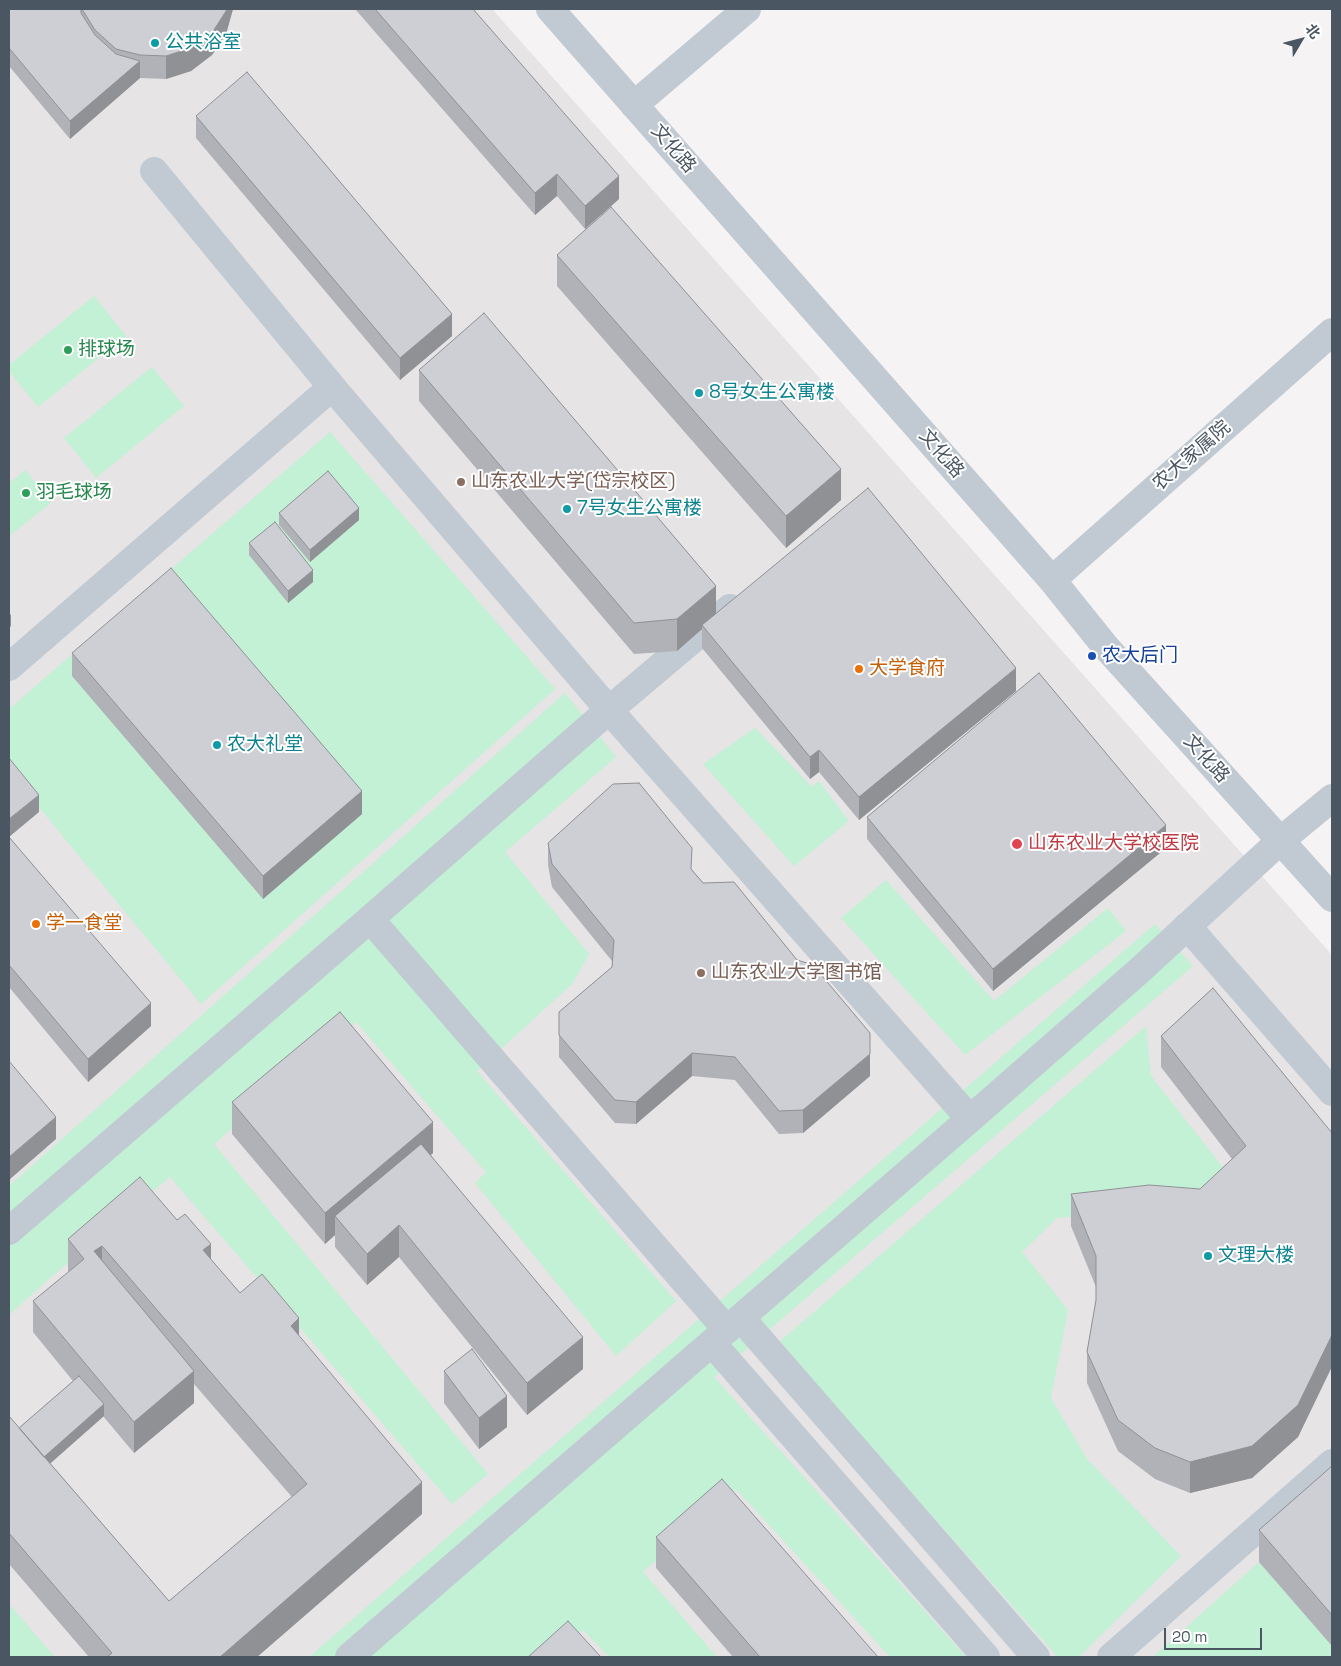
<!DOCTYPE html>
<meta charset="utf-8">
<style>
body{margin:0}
#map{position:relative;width:1341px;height:1666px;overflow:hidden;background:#f5f3f3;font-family:"Space Grotesk","Noto Sans SC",sans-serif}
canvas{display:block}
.frame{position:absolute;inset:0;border:10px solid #4a5661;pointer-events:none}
.north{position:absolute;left:1276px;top:15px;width:50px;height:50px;-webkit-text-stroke:4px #fff;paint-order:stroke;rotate:53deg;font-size:14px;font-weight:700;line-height:20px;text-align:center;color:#4a5661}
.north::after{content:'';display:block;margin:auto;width:18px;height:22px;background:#4a5661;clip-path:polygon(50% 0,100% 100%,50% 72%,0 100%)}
.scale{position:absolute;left:1164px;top:1628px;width:98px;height:22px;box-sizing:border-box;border:2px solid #4a5661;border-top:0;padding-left:6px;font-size:15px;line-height:18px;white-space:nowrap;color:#4a5661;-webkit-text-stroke:4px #fff;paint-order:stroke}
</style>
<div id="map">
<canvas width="1341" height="1666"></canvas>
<div class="frame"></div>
<div class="north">北</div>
<div class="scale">20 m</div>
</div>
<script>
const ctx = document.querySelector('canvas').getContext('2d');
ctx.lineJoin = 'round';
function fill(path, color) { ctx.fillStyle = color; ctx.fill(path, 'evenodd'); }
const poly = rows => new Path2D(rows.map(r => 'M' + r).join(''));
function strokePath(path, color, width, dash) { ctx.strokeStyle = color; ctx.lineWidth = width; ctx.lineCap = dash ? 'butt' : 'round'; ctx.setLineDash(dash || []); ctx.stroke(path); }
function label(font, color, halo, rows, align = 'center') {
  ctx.font = font + ' "Space Grotesk","Noto Sans SC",sans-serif'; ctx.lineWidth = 4; ctx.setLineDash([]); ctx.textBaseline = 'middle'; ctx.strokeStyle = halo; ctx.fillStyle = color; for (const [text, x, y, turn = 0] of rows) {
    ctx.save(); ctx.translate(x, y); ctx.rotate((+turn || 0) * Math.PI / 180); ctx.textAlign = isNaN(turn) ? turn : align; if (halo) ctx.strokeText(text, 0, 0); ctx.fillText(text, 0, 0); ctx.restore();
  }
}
const education = poly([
 [9,9,492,9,1332,955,1332,1657,9,1657]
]);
const green = poly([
 [94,296,126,336,38,407,9,371,9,365],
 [152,367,184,406,96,478,64,438],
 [330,432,555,689,201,1004,9,771,9,709],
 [26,470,51,503,9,536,9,483],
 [565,693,616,757,505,852,589,954,573,983,477,1071,676,1301,616,1356,475,1183,486,1172,356,1022,214,1144,488,1474,452,1504,170,1177,50,1278,9,1315,9,1186],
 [755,728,812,787,819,781,849,821,794,866,703,764],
 [886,880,994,1001,1108,908,1126,931,965,1055,841,918],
 [1155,924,1193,966,714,1377,966,1657,890,1657,736,1489,643,1572,717,1657,609,1657,583,1630,551,1657,309,1657],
 [1146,1026,1151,1076,1229,1175,1197,1206,1057,1218,1022,1252,1068,1310,1051,1398,1087,1459,1181,1556,1079,1657,1058,1657,778,1343],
 [1259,1562,1332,1646,1332,1657,1153,1657],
 [9,1604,55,1657,9,1657]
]);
const minor = poly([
 [550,9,1052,580,1105,646,1332,898],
 [634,105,747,9],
 [154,171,332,387],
 [1052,580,1332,332],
 [9,667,332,387,609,710,730,608],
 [370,919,727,1330],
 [1187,926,1332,1092],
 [9,1231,370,919,609,710,970,1119],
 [741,1318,1036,1657],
 [712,1343,986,1657],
 [349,1657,970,1119,1140,970,1280,841,1332,798],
 [1111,1657,1332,1463]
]);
const wall = poly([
 [9,9,233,9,226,34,212,55,191,71,166,79,140,78,70,139,9,66],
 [355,9,473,9,619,199,585,229,557,196,535,215],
 [196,116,452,336,400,380,196,138],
 [557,255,841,500,786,548,557,286],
 [419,370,716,613,1016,691,859,820,819,772,810,779,702,648,702,629,677,651,634,654,419,401],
 [279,513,359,520,310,562,279,525],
 [249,543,313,582,288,603,249,555],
 [72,653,362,814,263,899,72,676],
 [867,817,1166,848,993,991,867,839],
 [9,837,151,1026,88,1082,9,987],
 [548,843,692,870,870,1076,803,1133,779,1134,735,1080,692,1076,636,1124,615,1123,559,1057,559,1012,612,967,612,961,552,887,548,865],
 [1213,988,1332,1367,1298,1437,1252,1478,1190,1493,1155,1479,1118,1451,1087,1383,1087,1352,1096,1300,1096,1287,1071,1226,1071,1194,1200,1189,1232,1159,1161,1067,1161,1036],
 [232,1102,433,1153,431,1155,583,1369,527,1415,399,1257,367,1285,335,1247,335,1235,325,1244,232,1134],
 [68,1239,211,1260,240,1293,299,1336,422,1514,257,1657,89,1657,9,1564,9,1416,19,1428,73,1381,33,1332,33,1301,69,1272,68,1271],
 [194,1384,292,1497,169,1601,50,1463,103,1416,134,1453,194,1403],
 [444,1371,507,1427,479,1449,444,1403],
 [1332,1466,1332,1646,1259,1562,1259,1530],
 [656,1537,878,1657,733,1657,656,1568]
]);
const shadedWall = poly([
 [227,9,233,9,226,34,212,55,191,71,166,79,166,56],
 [140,61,140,78,70,139,70,121],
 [557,174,557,196,535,215,535,193],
 [619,176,619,199,585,229,585,206],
 [452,314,452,336,400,380,400,358],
 [841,469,841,500,786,548,786,516],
 [359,508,359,520,310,562,310,550],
 [313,570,313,582,288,603,288,591],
 [716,586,716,617,702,625,702,629,677,651,677,619],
 [11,614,11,626,9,628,9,616],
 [1016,668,1016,691,859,820,859,797],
 [819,750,819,772,810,779,810,757],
 [362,791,362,814,263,899,263,876],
 [39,795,39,812,9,837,9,819],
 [1166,825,1166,848,993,991,993,969],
 [151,1003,151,1026,88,1082,88,1059],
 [692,1053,692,1076,636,1124,636,1102],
 [870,1054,870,1076,803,1133,803,1110],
 [56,1117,56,1139,9,1180,9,1157],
 [433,1122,433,1153,345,1227,335,1216,335,1235,325,1244,325,1213],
 [399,1225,399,1257,367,1285,367,1254],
 [211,1244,211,1275,203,1250],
 [102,1246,102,1277,94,1251],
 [299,1318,299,1349,291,1326],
 [1332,1335,1332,1366,1298,1437,1252,1478,1190,1493,1190,1462],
 [583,1337,583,1369,527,1415,527,1383],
 [194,1371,194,1403,134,1453,134,1422],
 [507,1396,507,1427,479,1449,479,1418],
 [104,1404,104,1416,35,1477,35,1465],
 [422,1482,422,1514,257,1657,220,1657]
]);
const building = poly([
 [9,9,81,9,81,13,95,35,116,54,140,61,70,121,9,48,9,9],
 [82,9,227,9,226,11,212,33,191,48,166,56,140,55,116,49,95,30,82,9],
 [375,9,473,9,619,176,585,206,557,174,535,193,375,9],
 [247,72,452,314,400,358,196,116,247,72],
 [611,207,841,469,786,516,557,255,611,207],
 [484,313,716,586,677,619,634,623,419,370,484,313],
 [328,471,359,508,310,550,279,513,328,471],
 [868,488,1016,668,859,797,819,750,810,757,702,625,868,488],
 [275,522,313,570,288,591,249,543,275,522],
 [171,568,362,791,263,876,72,653,171,568],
 [1039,673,1166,825,993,969,867,817,1039,673],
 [9,758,39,795,9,819,9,758],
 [639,783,692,848,691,869,703,883,734,882,797,960,813,965,870,1033,870,1054,803,1110,779,1111,735,1057,692,1053,636,1102,615,1100,559,1035,559,1012,612,967,614,940,552,864,548,843,613,784,639,783],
 [9,837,151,1003,88,1059,9,965,9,837],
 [1213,988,1332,1133,1332,1335,1298,1405,1252,1446,1190,1462,1155,1448,1118,1420,1087,1352,1096,1300,1096,1256,1071,1194,1149,1185,1200,1189,1246,1146,1161,1036,1213,988],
 [340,1012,433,1122,325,1213,232,1102,340,1012],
 [9,1061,56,1117,9,1157,9,1061],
 [421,1144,583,1337,527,1383,399,1225,367,1254,335,1216,421,1144],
 [140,1177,177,1220,185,1214,211,1244,203,1250,240,1293,262,1274,299,1318,291,1326,422,1482,220,1657,107,1657,112,1653,9,1533,9,1416,169,1601,307,1484,102,1246,94,1251,194,1371,134,1422,33,1301,84,1259,68,1239,140,1177],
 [472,1349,507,1396,479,1418,444,1371,472,1349],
 [79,1376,104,1404,44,1457,19,1428,79,1376],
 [1332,1466,1332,1615,1259,1530,1332,1466],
 [722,1479,878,1657,760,1657,656,1537,722,1479],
 [568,1621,601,1657,528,1657,568,1621]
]);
const markers = [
 [155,43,5,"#0f9aa8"],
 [68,350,5,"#2e9e5b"],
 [699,393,5,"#0f9aa8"],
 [461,482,5,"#8d6e63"],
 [26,493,5,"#2e9e5b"],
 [567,509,5,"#0f9aa8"],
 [1092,656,5,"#1a4fb4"],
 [859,669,5,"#e8710a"],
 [217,745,5,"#0f9aa8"],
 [1017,844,6,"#e0444e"],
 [36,924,5,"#e8710a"],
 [701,973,5,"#8d6e63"],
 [1208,1256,5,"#0f9aa8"]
];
const cultureNames = [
 ["公共浴室",165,43],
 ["8号女生公寓楼",709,393],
 ["7号女生公寓楼",577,509],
 ["农大礼堂",227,745],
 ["文理大楼",1218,1256]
];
const streetNames = [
 ["文化路",673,149,49],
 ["文化路",941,454,49],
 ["农大家属院",1192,456,-41],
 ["文化路",1206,759,48]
];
const leisureNames = [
 ["排球场",78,350],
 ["羽毛球场",36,493]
];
const educationNames = [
 ["山东农业大学(岱宗校区)",471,482],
 ["山东农业大学图书馆",711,973]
];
const transitNames = [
 ["农大后门",1102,656]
];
const foodNames = [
 ["大学食府",869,669],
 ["学一食堂",46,924]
];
const healthNames = [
 ["山东农业大学校医院",1028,844]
];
fill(education, '#e6e4e5');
fill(green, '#c3f1d5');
strokePath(minor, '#c1cad2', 28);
fill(wall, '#b0b2b7');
fill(shadedWall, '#909195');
fill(building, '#cdcfd5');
strokePath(building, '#909195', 1);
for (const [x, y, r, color] of markers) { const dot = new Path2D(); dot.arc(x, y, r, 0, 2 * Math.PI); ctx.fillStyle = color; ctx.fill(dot); strokePath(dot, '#fff', 2); }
label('19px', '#0d838f', '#fff', cultureNames, 'left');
label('19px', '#4a5661', '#fff', streetNames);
label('19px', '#27864d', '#fff', leisureNames, 'left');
label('19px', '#785e54', '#fff', educationNames, 'left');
label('19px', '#164399', '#fff', transitNames, 'left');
label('19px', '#c56008', '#fff', foodNames, 'left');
label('19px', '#be3a42', '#fff', healthNames, 'left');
</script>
